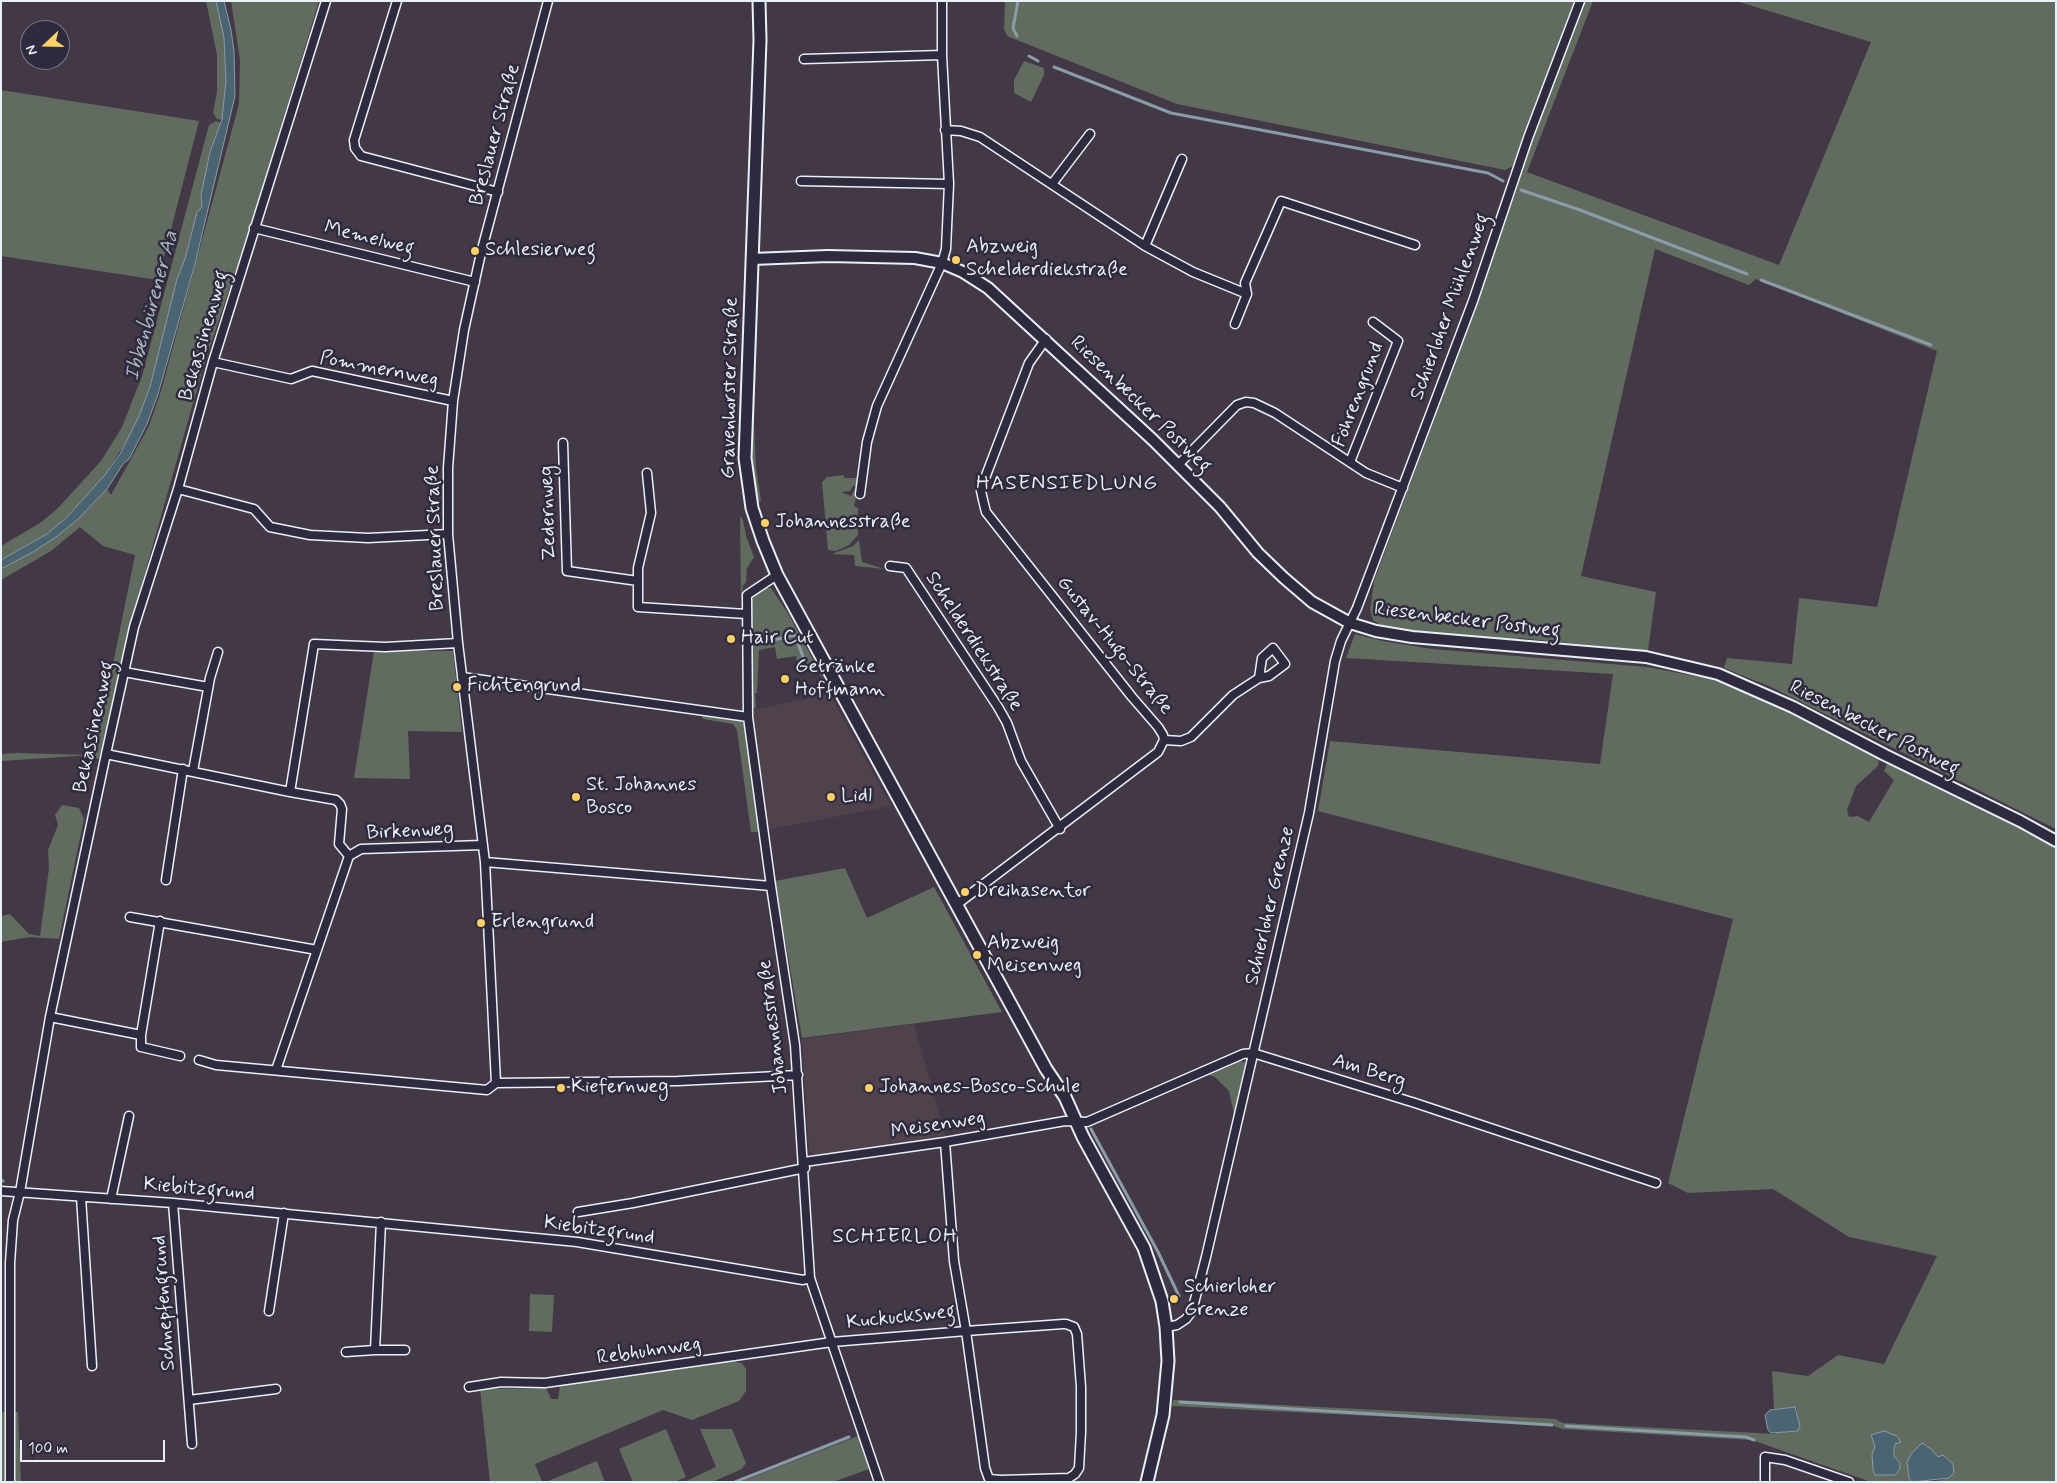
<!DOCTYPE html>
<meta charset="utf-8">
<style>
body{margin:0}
#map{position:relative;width:2057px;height:1483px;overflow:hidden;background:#423846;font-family:Mynerve,sans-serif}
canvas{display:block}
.frame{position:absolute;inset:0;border:2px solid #e8f1f8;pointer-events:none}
.north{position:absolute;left:20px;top:20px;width:50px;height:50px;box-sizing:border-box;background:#2f2a3d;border:1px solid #797a88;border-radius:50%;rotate:249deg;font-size:14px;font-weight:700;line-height:20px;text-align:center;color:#e8f1f8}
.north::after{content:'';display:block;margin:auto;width:18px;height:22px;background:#ffd166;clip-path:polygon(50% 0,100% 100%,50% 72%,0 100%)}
.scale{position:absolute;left:20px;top:1440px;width:145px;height:22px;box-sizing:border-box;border:2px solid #e8f1f8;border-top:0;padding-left:6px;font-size:15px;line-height:18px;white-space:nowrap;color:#e8f1f8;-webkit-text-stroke:4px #2f2a3d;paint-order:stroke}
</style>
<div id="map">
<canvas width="2057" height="1483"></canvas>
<div class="frame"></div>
<div class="north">N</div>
<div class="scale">100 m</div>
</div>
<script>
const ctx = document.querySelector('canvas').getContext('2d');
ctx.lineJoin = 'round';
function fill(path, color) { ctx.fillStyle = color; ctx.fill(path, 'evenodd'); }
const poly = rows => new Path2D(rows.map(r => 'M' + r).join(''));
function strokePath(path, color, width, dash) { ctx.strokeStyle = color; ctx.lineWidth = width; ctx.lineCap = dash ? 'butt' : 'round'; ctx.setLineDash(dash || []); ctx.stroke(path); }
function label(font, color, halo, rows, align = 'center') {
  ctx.font = font + ' Mynerve,sans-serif'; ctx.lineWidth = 5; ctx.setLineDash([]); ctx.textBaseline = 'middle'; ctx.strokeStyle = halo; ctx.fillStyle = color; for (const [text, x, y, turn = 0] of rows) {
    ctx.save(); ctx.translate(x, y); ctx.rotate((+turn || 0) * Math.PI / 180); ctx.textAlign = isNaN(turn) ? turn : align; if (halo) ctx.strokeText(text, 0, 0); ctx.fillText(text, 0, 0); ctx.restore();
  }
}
const built = poly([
 [830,694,891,806,767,830,752,710],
 [914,1024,946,1138,817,1157,809,1151,802,1039]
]);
const green = poly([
 [206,1,216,1,224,38,226,81,222,120,217,119,213,113,217,92,217,55],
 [231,1,319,1,250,228,205,361,130,626,100,759,94,758,135,555,103,546,80,527,51,551,1,580,1,569,33,552,56,537,77,520,107,489,111,495,149,426,161,391,239,104,240,60],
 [1005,1,1575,1,1513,166,1505,170,1177,104,1007,36,1004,29],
 [1583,1,1593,1,1527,172,1779,265,1871,42,1736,1,2056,1,2056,829,1771,687,1724,668,1727,658,1792,664,1799,598,1877,607,1937,351,1756,279,1749,285,1655,249,1581,576,1656,592,1648,651,1519,638,1518,641,1437,634,1385,628,1373,620,1370,610,1374,581,1472,318,1516,191,1529,142],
 [1024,61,1044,68,1044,75,1031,102,1014,93,1014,80],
 [1,90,199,121,158,280,1,256],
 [216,121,221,123,210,152,201,195,202,207,197,212,185,259,177,279,150,387,133,431,104,476,68,516,47,534,1,560,1,546,40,523,57,509,101,461,122,427,142,376,209,125],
 [757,311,754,425,756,468,761,501,759,502,755,485,751,441],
 [844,475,844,478,855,478,859,482,859,485,853,486,850,491,841,492,851,496,855,489,858,490,854,506,858,508,858,535,849,545,836,551,828,550,822,482,827,477],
 [740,516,743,520,746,536,754,557,747,568,746,582,743,586,741,602],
 [859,540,862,562,884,569,855,566,854,555,832,554,853,546],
 [766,588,771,588,789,615,828,687,818,671,811,675,810,667,798,669,796,656,777,659,775,647,759,650,757,693,755,693,756,708,753,708,750,607,754,595],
 [1355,634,1383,641,1432,649,1647,667,1722,681,1780,707,1879,757,1878,766,1856,786,1847,810,1849,817,1858,816,1869,822,1894,780,1884,771,1888,762,2056,846,2056,1482,1931,1482,1949,1478,1931,1449,1909,1478,1912,1482,1871,1482,1752,1440,1563,1429,1551,1425,1172,1406,1173,1400,1241,1403,1555,1419,1563,1423,1776,1434,1776,1432,1798,1431,1797,1410,1795,1407,1774,1409,1772,1371,1808,1376,1838,1355,1884,1364,1937,1256,1849,1237,1773,1189,1688,1193,1668,1183,1733,919,1318,811,1330,741,1600,764,1613,674,1346,658],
 [1876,1433,1895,1444,1894,1456,1900,1463,1872,1455,1875,1446,1871,1435],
 [374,651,453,651,462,732,408,731,410,779,354,778],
 [702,716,738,720,746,724,759,832,751,832,737,730,733,724,703,719],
 [17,753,93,755,1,761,1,754],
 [62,805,79,808,84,819,59,939,30,937,1,942,2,916,10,914,29,934,40,936,49,868,48,850,58,825,55,815],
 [845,868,867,918,934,887,1002,1012,802,1038,775,881],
 [1238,1061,1245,1062,1245,1066,1234,1114,1229,1091,1215,1077,1209,1075,1199,1077],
 [530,1294,554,1295,552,1332,529,1331],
 [724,1360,742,1363,746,1369,746,1391,739,1401,692,1420,663,1410,535,1464,542,1482,490,1482,480,1389,546,1388,551,1399,558,1399,560,1386,569,1383],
 [1,1412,18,1412,21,1482,1,1482],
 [666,1429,686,1477,675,1482,633,1482,619,1449],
 [700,1429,732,1429,746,1463,742,1469,712,1482,684,1482,716,1467],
 [858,1436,869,1469,833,1482,740,1482],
 [597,1461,605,1482,549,1482,548,1481]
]);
const water = poly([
 [216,1,224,1,231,30,234,51,235,96,195,264,158,394,147,424,129,459,123,464,107,489,77,520,56,537,33,552,1,569,1,560,47,534,68,516,104,476,120,454,139,416,150,387,177,279,185,259,197,212,202,207,201,195,210,152,222,119,226,81,224,38,216,1],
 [1795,1407,1800,1426,1798,1431,1771,1433,1768,1430,1765,1415,1770,1410,1795,1407],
 [1884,1431,1897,1436,1901,1442,1895,1444,1894,1450,1894,1456,1900,1463,1900,1469,1895,1475,1875,1475,1873,1470,1872,1455,1875,1446,1871,1435,1884,1431],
 [1922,1443,1931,1449,1938,1457,1943,1455,1953,1464,1954,1473,1949,1478,1912,1482,1909,1478,1907,1462,1911,1454,1922,1443]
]);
const stream = poly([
 [1017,36,1013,28,1018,1],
 [1029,56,1038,61],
 [1054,67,1171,113,1488,173,1503,181],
 [1521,190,1580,210,1747,274],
 [1761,280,1931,345],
 [769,641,795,635,805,662],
 [1091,1129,1158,1252,1179,1296],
 [1,1180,3,1181],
 [1180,1402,1552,1425],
 [1566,1426,1746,1437,1754,1440],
 [735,1482,849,1437]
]);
const minor = poly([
 [397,1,354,140,355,148,361,156,498,192],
 [804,59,942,55],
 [945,130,961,131,980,137,1145,246,1193,272,1247,294,1235,324],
 [801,181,949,184],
 [1052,184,1090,134],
 [254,228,475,282],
 [1145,246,1182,159],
 [1247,294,1245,283,1281,201,1415,245],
 [213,362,291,379,312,371,453,401],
 [563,443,567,571,638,581],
 [1350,462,1398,341,1373,322],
 [1178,465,1237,405,1246,402,1254,403,1275,413,1366,473,1403,488],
 [647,473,651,513,638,568,638,607,746,614],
 [178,489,254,509,270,527,310,535,368,538,448,534],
 [860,494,867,442,877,406,942,263,946,249,949,184,942,55,942,1],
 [890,566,906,568,998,707,1007,723,1021,761,1060,829],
 [777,575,747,595,748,717,771,886,795,1045,810,1278,879,1482],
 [124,672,208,687],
 [462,677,748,717],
 [1164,740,1181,741,1191,737,1233,695,1259,678,1269,676,1285,664,1273,648,1262,658,1259,678],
 [106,754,290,792,314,644,385,647,458,643],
 [193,771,210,678,218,652],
 [290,792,336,800,340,804,342,809,339,844,349,856],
 [485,862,771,886],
 [166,880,183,769],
 [956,905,1158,752,1164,740,1163,735,1158,727,1132,697,986,512,983,500,981,491,985,478,1029,363,1046,339],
 [130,917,317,950],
 [50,1017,141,1035,160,921],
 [141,1035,141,1047,180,1056],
 [199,1060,216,1065,487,1090,496,1083,678,1081,798,1075],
 [276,1070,349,856,361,849,483,845],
 [496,1083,485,862,458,643,448,534,448,468,453,401,464,330,481,253,548,1],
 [804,1162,945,1142,1065,1121,1087,1122,1243,1054,1253,1053,1415,1103,1656,1183],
 [1,1191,173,1203,577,1242,803,1280,810,1278],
 [81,1197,92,1366],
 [111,1199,129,1116],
 [173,1203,192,1444],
 [578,1212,633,1203,805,1168],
 [269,1311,284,1213],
 [1166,1327,1177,1325,1186,1319,1192,1311,1206,1257,1309,813,1335,661,1341,641,1357,608,1473,301,1528,138,1580,1],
 [375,1350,405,1350],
 [346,1352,375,1350,381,1222],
 [469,1387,501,1382,545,1383,832,1342,918,1335,966,1331,1063,1324,1066,1324,1074,1327,1077,1334,1081,1387,1081,1432,1079,1468,1075,1474,1069,1478,1001,1480,989,1479,985,1468,966,1331,954,1261,945,1142],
 [189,1400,276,1389],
 [10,1482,10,1263,13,1220,20,1192,50,1017,106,754,134,627,178,489,213,362,326,1],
 [1765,1482,1765,1457,1785,1460,1849,1482]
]);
const tertiary = poly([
 [752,259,828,256,915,258,942,263,963,272,988,288,1153,440,1220,507,1258,553,1284,578,1312,602,1350,623,1376,631,1412,637,1646,657,1718,674,1793,707,1885,755,2020,821,2056,841]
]);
const secondary = poly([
 [759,1,760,40,745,458,752,508,763,541,777,575,1046,1069,1065,1097,1083,1137,1144,1248,1162,1301,1166,1327,1168,1361,1163,1415,1147,1482]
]);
const markers = [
 [475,251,5,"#ffd166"],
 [956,260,5,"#ffd166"],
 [765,523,5,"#ffd166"],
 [731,639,5,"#ffd166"],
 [785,679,5,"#ffd166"],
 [457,687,5,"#ffd166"],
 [576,797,5,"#ffd166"],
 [831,797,5,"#ffd166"],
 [965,892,5,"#ffd166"],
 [481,923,5,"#ffd166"],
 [977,955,5,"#ffd166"],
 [561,1088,5,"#ffd166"],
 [869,1088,5,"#ffd166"],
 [1174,1299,5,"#ffd166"]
];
const streetNames = [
 ["Breslauer Straße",496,135,-75],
 ["Memelweg",369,239,14],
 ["Schierloher Mühlenweg",1451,307,-70],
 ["Bekassinenweg",205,336,-74],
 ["Pommernweg",379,370,11],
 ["Gravenhorster Straße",731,388,-89],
 ["Föhrengrund",1359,395,-69],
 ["Riesenbecker Postweg",1140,405,44],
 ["Zedernweg",549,513,-92],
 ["Breslauer Straße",436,538,-92],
 ["Riesenbecker Postweg",1467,621,7],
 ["Schelderdiekstraße",973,642,57],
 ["Gustav-Hugo-Straße",1114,646,51],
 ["Bekassinenweg",95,727,-78],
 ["Riesenbecker Postweg",1874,729,27],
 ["Birkenweg",410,832,-3],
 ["Schierloher Grenze",1271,906,-77],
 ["Johannesstraße",774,1027,-97],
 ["Am Berg",1369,1072,17],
 ["Meisenweg",938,1126,-9],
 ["Kiebitzgrund",199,1190,5],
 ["Kiebitzgrund",599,1231,8],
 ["Schnepfengrund",165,1303,-94],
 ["Kuckucksweg",901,1318,-6],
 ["Rebhuhnweg",649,1352,-8]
];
const poiNames = [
 ["Abzweig",966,248],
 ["Schelderdiekstraße",966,271],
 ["Schlesierweg",485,251],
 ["Johannesstraße",775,523],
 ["Hair Cut",741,639],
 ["Getränke",795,668],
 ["Hoffmann",795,691],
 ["Fichtengrund",467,687],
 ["St. Johannes",586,786],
 ["Bosco",586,809],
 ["Lidl",841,797],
 ["Dreihasentor",975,892],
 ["Erlengrund",491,923],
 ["Abzweig",987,944],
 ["Meisenweg",987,967],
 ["Kiefernweg",571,1088],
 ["Johannes-Bosco-Schule",879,1088],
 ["Schierloher",1184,1288],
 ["Grenze",1184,1311]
];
const waterNames = [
 ["Ibbenbürener Aa",153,306,-75]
];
const neighbourhoodNames = [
 ["HASENSIEDLUNG",1067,485],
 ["SCHIERLOH",895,1238]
];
fill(built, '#4f424c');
fill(green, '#626b5f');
fill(water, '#4b6472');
strokePath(water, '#8a9ca8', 1);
strokePath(stream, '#8a9ca8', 3);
strokePath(minor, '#e8f1f8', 11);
strokePath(tertiary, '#e8f1f8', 14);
strokePath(secondary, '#e8f1f8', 15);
strokePath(minor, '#2f2a3d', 8);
strokePath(tertiary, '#2f2a3d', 10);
strokePath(secondary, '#2f2a3d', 11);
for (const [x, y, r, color] of markers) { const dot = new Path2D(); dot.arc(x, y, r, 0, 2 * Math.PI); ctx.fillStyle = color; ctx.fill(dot); strokePath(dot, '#2f2a3d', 2); }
label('20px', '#e8f1f8', '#2f2a3d', streetNames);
label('20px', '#e8f1f8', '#2f2a3d', poiNames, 'left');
label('italic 21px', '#a9b9c2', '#2f2a3d', waterNames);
ctx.letterSpacing = '1px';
label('21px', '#e8f1f8', '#2f2a3d', neighbourhoodNames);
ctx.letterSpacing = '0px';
</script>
